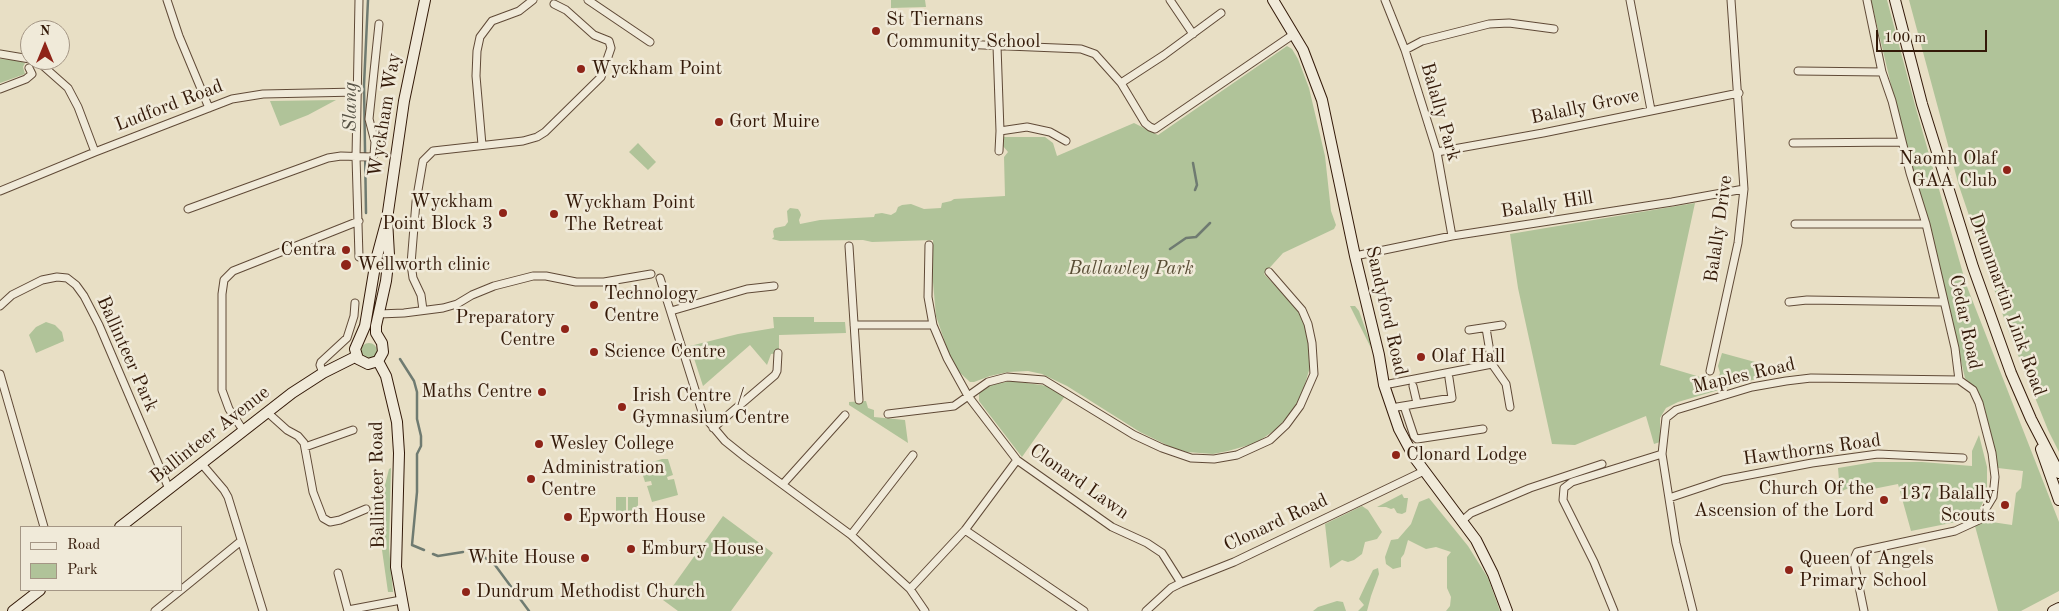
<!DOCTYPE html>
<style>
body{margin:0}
#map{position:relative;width:2059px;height:611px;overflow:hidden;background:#e8dfc5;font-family:"Old Standard TT",serif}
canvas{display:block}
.legend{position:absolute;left:20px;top:526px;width:162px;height:65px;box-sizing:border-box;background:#f0ead9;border:1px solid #a49685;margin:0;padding:6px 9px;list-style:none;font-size:15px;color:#331908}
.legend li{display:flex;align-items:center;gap:10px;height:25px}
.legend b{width:25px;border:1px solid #a49685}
.north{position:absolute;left:20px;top:20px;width:50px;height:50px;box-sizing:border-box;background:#f0ead9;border:1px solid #a49685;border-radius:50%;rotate:0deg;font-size:14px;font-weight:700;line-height:20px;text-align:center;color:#331908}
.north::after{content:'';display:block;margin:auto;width:18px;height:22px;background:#8f2418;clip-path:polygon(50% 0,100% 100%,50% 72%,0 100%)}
.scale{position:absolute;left:1876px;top:30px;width:111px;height:22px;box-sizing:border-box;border:2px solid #331908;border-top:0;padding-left:6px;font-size:15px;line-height:18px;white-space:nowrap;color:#331908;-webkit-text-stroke:4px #f0ead9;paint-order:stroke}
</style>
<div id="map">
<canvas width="2059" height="611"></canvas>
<ul class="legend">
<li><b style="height:6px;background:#f0ead9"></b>Road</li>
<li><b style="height:14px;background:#b0c399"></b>Park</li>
</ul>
<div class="north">N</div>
<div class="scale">100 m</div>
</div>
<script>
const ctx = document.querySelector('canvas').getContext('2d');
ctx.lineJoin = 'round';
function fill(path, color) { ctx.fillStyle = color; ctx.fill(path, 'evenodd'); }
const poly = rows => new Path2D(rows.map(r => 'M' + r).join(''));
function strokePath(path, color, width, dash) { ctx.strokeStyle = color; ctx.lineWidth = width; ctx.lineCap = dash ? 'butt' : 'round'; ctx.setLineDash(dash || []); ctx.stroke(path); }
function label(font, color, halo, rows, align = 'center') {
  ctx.font = font + ' "Old Standard TT",serif'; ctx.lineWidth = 5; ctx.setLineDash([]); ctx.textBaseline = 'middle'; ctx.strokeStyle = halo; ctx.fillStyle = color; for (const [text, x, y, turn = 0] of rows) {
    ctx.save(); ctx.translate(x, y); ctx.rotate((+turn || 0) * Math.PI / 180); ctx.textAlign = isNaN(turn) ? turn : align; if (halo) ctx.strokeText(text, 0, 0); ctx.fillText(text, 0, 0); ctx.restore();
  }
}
const green = poly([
 [891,0,925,0,926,7,891,8],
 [1871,0,1887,0,1915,105,1966,284,2059,522,2059,591,2021,611,1998,611,1975,526,1985,521,2012,525,2016,493,2021,488,2023,471,1998,468,1984,405,1976,389,1965,378,1938,260,1901,127],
 [1909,0,2059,0,2059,452,2048,430,2008,330,1959,186],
 [1287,46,1292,49,1298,59,1309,88,1325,156,1331,211,1336,225,1334,229,1283,253,1264,274,1301,313,1305,325,1312,360,1303,391,1292,412,1275,430,1256,443,1228,451,1213,454,1187,452,1173,448,1140,432,1067,386,1042,374,1028,371,1008,372,990,376,974,382,970,382,958,371,950,357,936,316,932,271,933,240,872,242,863,240,780,241,772,239,774,237,773,231,775,228,785,226,788,222,787,211,790,208,798,209,800,212,801,215,799,220,800,224,820,220,874,217,875,214,882,213,891,215,896,212,898,207,902,205,911,204,924,209,941,208,942,203,951,201,954,199,1005,196,1004,157,1008,152,1003,146,1004,137,1045,137,1053,143,1057,156,1134,123,1158,135],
 [0,59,16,60,25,63,23,67,25,74,0,83],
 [336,100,308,115,280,126,270,101],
 [638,143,656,162,648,170,629,152],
 [1695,203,1660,365,1717,382,1720,373,1718,366,1722,353,1755,362,1756,379,1678,402,1666,408,1660,418,1660,442,1654,444,1646,416,1575,445,1552,444,1518,288,1510,234],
 [1350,306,1355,306,1359,311,1370,342,1371,348],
 [773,317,814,317,814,322,845,322,846,333,779,335,779,353,771,354,767,365,750,345,703,386,690,346,738,334,774,328],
 [46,322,55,325,62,332,64,341,36,353,29,335,36,327],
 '361 351a8 8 0 1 1 16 0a8 8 0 1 1-16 0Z',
 [1012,381,1048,386,1065,396,1022,457,979,401,979,393,982,389,994,384],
 [866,401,868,408,874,410,874,417,905,420,908,443,849,405,849,402],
 [1979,435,1987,467,1987,493,1978,513,1956,522,1911,531,1898,484,1873,489,1853,486,1840,492,1838,468,1874,462,1922,462,1972,466,1972,451],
 [662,459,668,459,673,475,667,477,668,480,674,479,678,495,652,502,647,486,652,485,651,481,645,482,640,466],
 [391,468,389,548,393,592,388,592,378,522,379,509,389,469],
 [1402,494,1404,498,1408,498,1406,512,1402,514,1397,513,1394,508,1391,509,1386,507,1377,507],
 [616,497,626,497,626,517,616,517],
 [628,497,638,497,638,517,628,518],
 [1429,498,1468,546,1488,578,1500,611,1446,611,1450,606,1451,597,1447,588,1447,557,1451,552,1436,547,1426,549,1408,540,1404,554,1401,558,1401,567,1393,569,1386,564,1385,557,1391,540,1398,539,1411,524,1419,502],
 [1362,506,1368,510,1382,532,1377,539,1365,542,1362,554,1354,560,1348,562,1342,560,1330,568,1325,524],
 [723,516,773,553,731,611,678,611,663,600],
 [1378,568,1379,574,1371,596,1367,611,1358,611,1364,605,1359,599,1366,584,1373,570],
 [1337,601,1343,602,1346,611,1313,611,1318,607]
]);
const stream = poly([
 [1193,163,1197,185,1195,190],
 [366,213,364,85,368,0],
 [1170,249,1186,238,1196,237,1210,223],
 [400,359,414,381,417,392,417,419,421,436,421,446,417,454,417,492,412,545,424,550],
 [471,552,476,551,495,565,529,611],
 [433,554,438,556,463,552]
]);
const street = poly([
 [167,0,179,36,209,108],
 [588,0,650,42],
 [1170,0,1193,34],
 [1385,0,1405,50,1437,152,1452,236],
 [1630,0,1651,110],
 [959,44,1081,49,1095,54,1121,83,1145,123,1150,127,1155,129,1294,34],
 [997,46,1000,131,999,151],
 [1405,50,1422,41,1489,24,1509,23,1554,29],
 [0,54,30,59],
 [31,60,42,65,68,88,78,107,95,152],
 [1798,71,1882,72],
 [1121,83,1164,55,1221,13],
 [0,89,26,79,32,74,29,68],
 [1000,131,1027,127,1050,132,1066,141],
 [1793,143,1902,142],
 [482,145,476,76,477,51,480,37,492,21,519,11,533,0],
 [1437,152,1543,133,1739,93],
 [0,191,95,152,232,99,263,94,358,92],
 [188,209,328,158,341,156,371,157,374,155,375,142,369,119,379,24],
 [1795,224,1926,224],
 [929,245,928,297,933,325,947,358,968,396,1017,460,1112,527,1147,543,1162,553,1181,583],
 [849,246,859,400],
 [1355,256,1452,236,1672,202,1744,189],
 [359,257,356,157,359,0],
 [660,278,703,415,725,441,745,457,851,535,910,589,925,611],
 [1789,302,1807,300,1944,302],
 [0,306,12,295,42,280,57,277,67,278,76,285,84,296,99,325,169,489],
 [423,310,421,295,413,278,411,264,416,202,423,161,433,151,523,141,537,137,545,132,601,77,611,48,609,41,594,35,566,10,554,4],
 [671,311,747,289,774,286],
 [379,314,404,313,443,308,457,304,472,295,494,286,533,276,546,276,576,282,604,282,651,274],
 [854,325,933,325],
 [1486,328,1492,364,1506,384,1510,407],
 [1469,330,1502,325],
 [1710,371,1738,243,1744,189,1731,0],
 [323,373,320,365,321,362,347,338,354,316,355,303],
 [0,374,44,527],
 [1384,385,1492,364],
 [1413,386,1417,403],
 [1404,406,1414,436,1417,439,1483,429],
 [1391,408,1452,398,1449,378],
 [267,412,287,430,298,436,304,443,313,492,323,518,330,522,340,520,366,509],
 [888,414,954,406,988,382,1007,377,1044,380,1134,435,1162,448,1191,458,1214,459,1237,455,1270,440,1286,425,1300,406,1314,374,1312,343,1308,324,1302,310,1269,272],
 [713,428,775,375,777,371,778,353],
 [243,430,229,409,222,390,222,294,224,280,233,271,359,221],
 [305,447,353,430],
 [201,463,224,490,228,497,263,611],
 [783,484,845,415],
 [1669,498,1723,480,1812,463,1878,454,1963,458],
 [1462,521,1471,513,1530,488,1602,464],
 [965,530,1084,611],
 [851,535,913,455],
 [338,573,348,611],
 [910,589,965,530,1017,460],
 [181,590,241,541],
 [348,610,401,600],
 [155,611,181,590],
 [1146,611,1171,588,1181,583,1234,562,1424,471],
 [1614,611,1594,562,1563,500,1564,488,1572,482,1662,454],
 [1693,611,1676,543,1662,454,1666,418,1676,410,1752,387,1786,381,1811,378,1959,380],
 [1864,611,1855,567,1854,559,1857,552,1955,531,1979,520,1993,497,1995,477,1992,453,1979,403,1973,390,1959,380,1955,348,1926,224,1910,173,1892,101,1882,72,1867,0]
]);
const secondary = poly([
 [1273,0,1303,50,1322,100,1355,256,1379,355,1384,385,1399,429,1414,457,1476,540,1493,574,1507,611],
 [1895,0,1922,104,1973,267,2011,373,2031,419,2059,473],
 [387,219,389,255,386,281,376,326,376,333,382,343,383,352,378,361,368,364,358,359,355,349,365,326,376,260,387,219,404,101,425,0],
 [378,361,386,376,397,422,399,453,396,567,404,611],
 [2041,449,2059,500],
 [120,527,292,393,323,373,357,356],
 [13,611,40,590],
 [2053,611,2059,608]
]);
const markers = [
 [876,31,5,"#8f2418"],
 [581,69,5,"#8f2418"],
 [719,122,5,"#8f2418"],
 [2007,170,5,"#8f2418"],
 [503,213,5,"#8f2418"],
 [554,214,5,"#8f2418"],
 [346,250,5,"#8f2418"],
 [346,265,6,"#8f2418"],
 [594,305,5,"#8f2418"],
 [565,329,5,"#8f2418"],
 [594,352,5,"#8f2418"],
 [1421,357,5,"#8f2418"],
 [542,392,5,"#8f2418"],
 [622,407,5,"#8f2418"],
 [539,444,5,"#8f2418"],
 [1396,455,5,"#8f2418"],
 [531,479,5,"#8f2418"],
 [1884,500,5,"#8f2418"],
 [2005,505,5,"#8f2418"],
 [568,517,5,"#8f2418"],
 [631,549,5,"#8f2418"],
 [585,558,5,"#8f2418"],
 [1789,570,5,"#8f2418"],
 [466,592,5,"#8f2418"]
];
const poiNames = [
 ["St Tiernans",886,20],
 ["Community School",886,42],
 ["Wyckham Point",591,69],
 ["Gort Muire",729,122],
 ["Naomh Olaf",1997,159,"right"],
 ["GAA Club",1997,181,"right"],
 ["Wyckham",493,202,"right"],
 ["Point Block 3",493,224,"right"],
 ["Wyckham Point",564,203],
 ["The Retreat",564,225],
 ["Centra",336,250,"right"],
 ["Wellworth clinic",357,265],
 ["Technology",604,294],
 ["Centre",604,316],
 ["Preparatory",555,318,"right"],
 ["Centre",555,340,"right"],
 ["Science Centre",604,352],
 ["Olaf Hall",1431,357],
 ["Maths Centre",532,392,"right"],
 ["Irish Centre /",632,396],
 ["Gymnasium Centre",632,418],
 ["Wesley College",549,444],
 ["Clonard Lodge",1406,455],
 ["Administration",541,468],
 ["Centre",541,490],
 ["Church Of the",1874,489,"right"],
 ["Ascension of the Lord",1874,511,"right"],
 ["137 Balally",1995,494,"right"],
 ["Scouts",1995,516,"right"],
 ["Epworth House",578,517],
 ["Embury House",641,549],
 ["White House",575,558,"right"],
 ["Queen of Angels",1799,559],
 ["Primary School",1799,581],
 ["Dundrum Methodist Church",476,592]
];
const streetNames = [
 ["Ludford Road",169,106,-21],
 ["Balally Grove",1585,107,-12],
 ["Balally Park",1440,112,74],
 ["Wyckham Way",385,115,-81],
 ["Balally Hill",1547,205,-9],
 ["Balally Drive",1719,229,-82],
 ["Drummartin Link Road",2007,305,70],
 ["Sandyford Road",1386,311,77],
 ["Cedar Road",1965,322,78],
 ["Ballinteer Park",127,354,66],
 ["Maples Road",1744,376,-13],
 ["Ballinteer Avenue",210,435,-38],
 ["Hawthorns Road",1812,450,-8],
 ["Clonard Lawn",1079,482,35],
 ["Ballinteer Road",378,485,-91],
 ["Clonard Road",1276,523,-25]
];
const parkNames = [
 ["Ballawley Park",1131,269]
];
const waterNames = [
 ["Slang",351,107,-90]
];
fill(green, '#b0c399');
strokePath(stream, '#6f7b71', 2.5);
strokePath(street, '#604a37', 9);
strokePath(secondary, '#331908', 12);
strokePath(street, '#f0ead9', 7);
strokePath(secondary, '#f0ead9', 10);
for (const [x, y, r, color] of markers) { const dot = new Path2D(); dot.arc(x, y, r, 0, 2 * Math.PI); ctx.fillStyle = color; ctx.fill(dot); strokePath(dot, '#f0ead9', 2); }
label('19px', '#331908', '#f0ead9', poiNames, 'left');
label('19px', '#331908', '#f0ead9', streetNames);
label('italic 19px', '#584c34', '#f0ead9', parkNames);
label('italic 20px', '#565245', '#f0ead9', waterNames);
</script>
